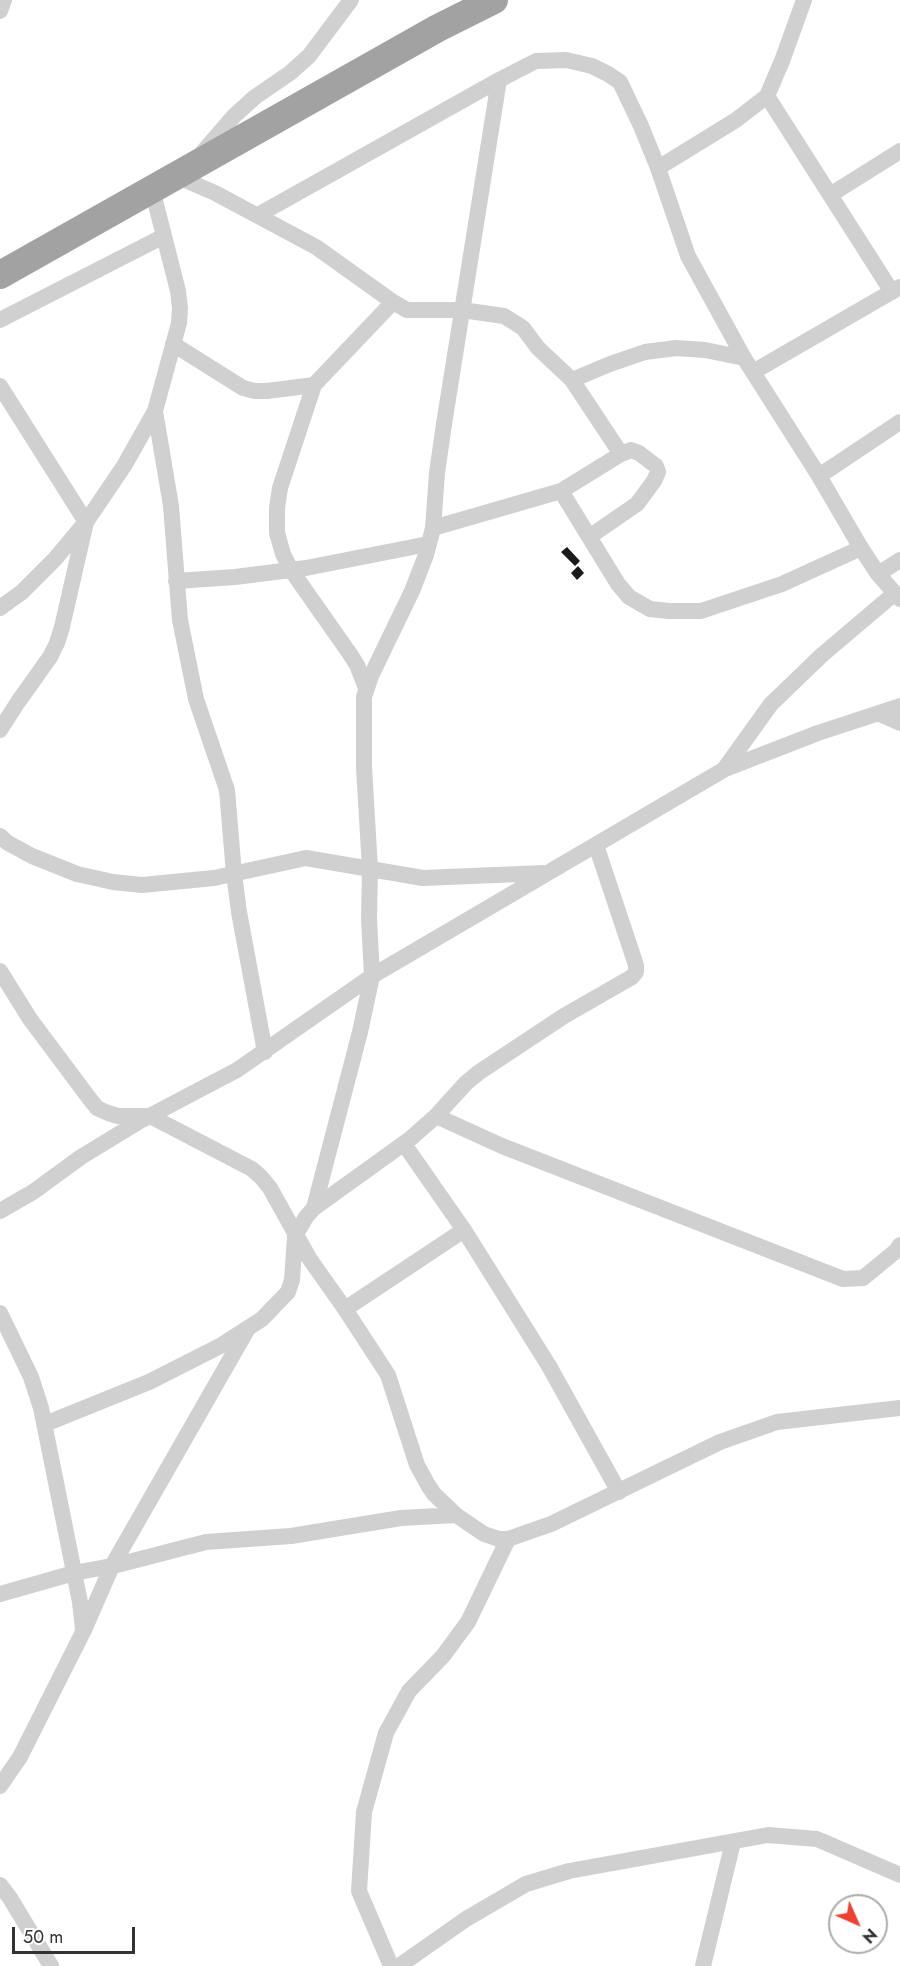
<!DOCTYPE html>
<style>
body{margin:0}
#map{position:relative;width:900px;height:1966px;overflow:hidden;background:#fff;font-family:Jost,sans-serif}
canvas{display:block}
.north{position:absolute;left:828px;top:1894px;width:60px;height:60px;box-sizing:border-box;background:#fff;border:2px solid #adadad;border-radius:50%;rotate:135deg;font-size:16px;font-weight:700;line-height:24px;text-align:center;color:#333}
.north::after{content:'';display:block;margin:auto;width:21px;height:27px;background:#f0402f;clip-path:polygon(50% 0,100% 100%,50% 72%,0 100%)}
.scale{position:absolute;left:12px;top:1927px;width:123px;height:27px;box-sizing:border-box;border:3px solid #333;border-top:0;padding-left:8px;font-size:18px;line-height:21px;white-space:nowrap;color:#333;-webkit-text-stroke:4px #fff;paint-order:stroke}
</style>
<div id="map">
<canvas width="900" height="1966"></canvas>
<div class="north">N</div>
<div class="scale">50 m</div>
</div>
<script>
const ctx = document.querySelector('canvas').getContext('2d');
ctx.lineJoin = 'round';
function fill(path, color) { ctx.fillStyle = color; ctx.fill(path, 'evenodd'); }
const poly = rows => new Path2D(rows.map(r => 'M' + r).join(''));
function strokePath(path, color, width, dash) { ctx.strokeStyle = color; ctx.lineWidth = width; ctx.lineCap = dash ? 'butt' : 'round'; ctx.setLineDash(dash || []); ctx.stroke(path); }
const building = poly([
 [567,547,580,561,575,566,561,552],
 [578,566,584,573,577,580,571,573]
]);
const minor = poly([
 [0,11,4,0],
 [767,96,892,292],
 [202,153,234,116,255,97,290,73,309,56,351,0],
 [658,168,736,120,767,96,782,61,804,0],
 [176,176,215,193,316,247,393,302,407,310,462,310,504,316,523,328,538,348,572,380,621,454],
 [830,195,900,151],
 [258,215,499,80,536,61,566,60,592,66,608,74,620,82,641,126,658,168,688,256,744,358,819,476,861,548,878,574,900,599],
 [0,320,164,236],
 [173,344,243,388,255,391,267,391,314,385],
 [753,372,900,287],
 [572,380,610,364,645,352,676,348,705,350,744,358],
 [0,386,86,522,62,627,57,643,50,657,18,702,0,730],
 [155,411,171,506,180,620,196,699,227,790,234,874,239,912,265,1052],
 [819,476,900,422],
 [561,491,618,584,629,597,650,609,669,611,701,611,782,584,861,548],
 [433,528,561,491,621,454,631,450,639,453,656,466,658,472,654,481,637,504,589,537],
 [878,574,900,560],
 [176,581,235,577,306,568,428,544],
 [0,608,22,592,55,559,86,522,124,466,155,411,179,323,180,308,178,291,152,189],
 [366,688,357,665,350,654,291,570,283,554,277,533,277,508,280,488,314,385,393,302],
 [880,714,900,723],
 [725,768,771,704,822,655,895,593],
 [0,836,8,843,32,856,77,874,113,882,142,885,214,878,306,858,423,878,544,873],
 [0,971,30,1019,89,1098,97,1108,108,1113,118,1116,150,1116,252,1169,261,1177,270,1188,309,1258,345,1309,388,1375,417,1465,428,1485,434,1494,456,1515,484,1534,499,1539,508,1539,551,1524,720,1442,777,1422,900,1408],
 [436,1116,502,1146,843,1279,863,1278,896,1251,900,1245],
 [404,1144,464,1230,549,1366,619,1492],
 [314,1208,360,1032,372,976,369,919,370,869,364,767,364,697,371,676,412,591,426,555,433,528,437,473,444,424,499,80],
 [0,1211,33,1192,81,1157,140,1121,237,1070,372,976,725,769,818,733,900,706],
 [345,1309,464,1230],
 [0,1313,31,1377,41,1408,80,1602,83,1629],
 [45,1424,149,1382,220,1346,262,1319,288,1292,292,1280,295,1236,306,1217,314,1208,410,1139,436,1116,466,1083,478,1073,564,1016,632,977,636,972,636,965,596,845],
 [0,1594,74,1573,117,1565,206,1542,291,1536,401,1518,456,1515],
 [0,1786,20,1757,84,1630,112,1566,247,1330],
 [0,1885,10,1898,51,1966],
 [391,1966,359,1891,364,1812,386,1733,409,1691,443,1656,468,1622,508,1539],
 [399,1966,466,1919,526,1884,569,1871,768,1835,817,1839,900,1875],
 [703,1966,733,1842]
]);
const trunk = poly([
 [0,275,438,28,494,0]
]);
fill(building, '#1a1a1a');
strokePath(minor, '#d0d0d0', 16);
strokePath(trunk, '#a2a2a2', 28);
</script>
